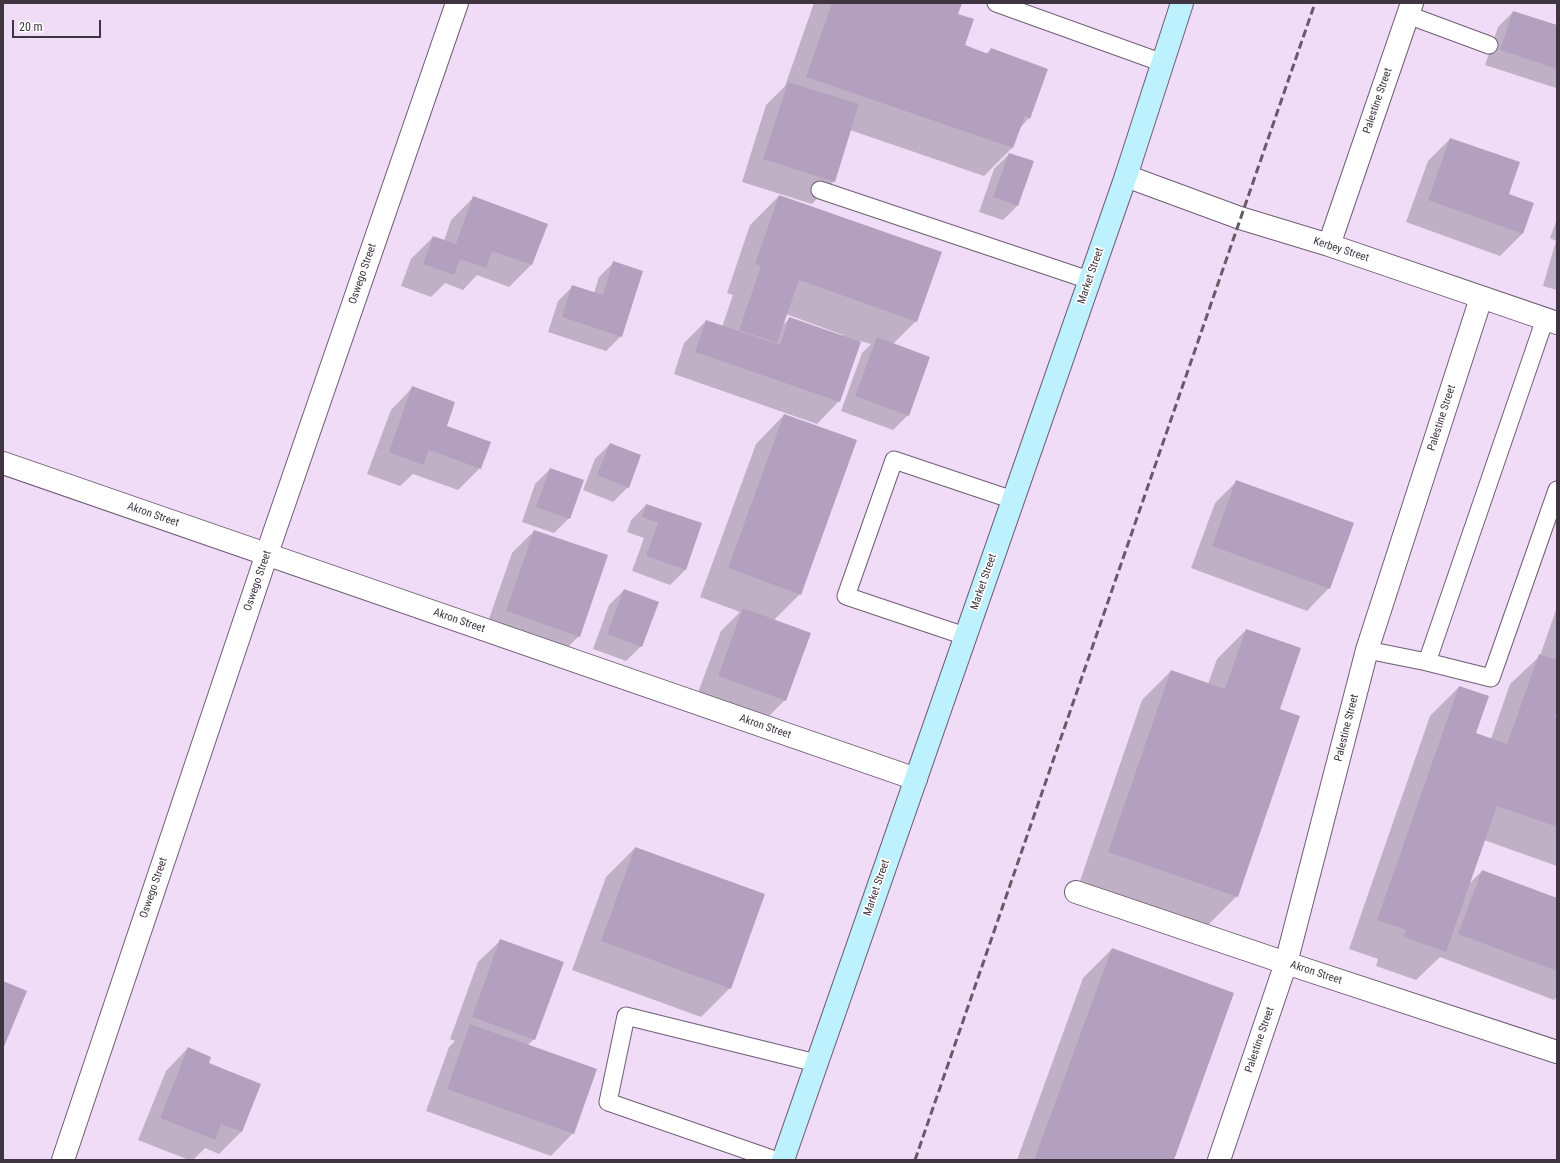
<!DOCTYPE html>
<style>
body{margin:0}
#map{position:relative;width:1560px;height:1163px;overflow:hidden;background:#f1dcf7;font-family:"Roboto Condensed",sans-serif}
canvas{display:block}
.frame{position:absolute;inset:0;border:4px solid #3e3540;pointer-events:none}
.scale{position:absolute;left:12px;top:20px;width:89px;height:18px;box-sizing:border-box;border:2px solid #3e3540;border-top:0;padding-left:5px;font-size:12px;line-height:14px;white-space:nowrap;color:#3e3540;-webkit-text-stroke:3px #fff;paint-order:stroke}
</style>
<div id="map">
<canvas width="1560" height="1163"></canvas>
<div class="frame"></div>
<div class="scale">20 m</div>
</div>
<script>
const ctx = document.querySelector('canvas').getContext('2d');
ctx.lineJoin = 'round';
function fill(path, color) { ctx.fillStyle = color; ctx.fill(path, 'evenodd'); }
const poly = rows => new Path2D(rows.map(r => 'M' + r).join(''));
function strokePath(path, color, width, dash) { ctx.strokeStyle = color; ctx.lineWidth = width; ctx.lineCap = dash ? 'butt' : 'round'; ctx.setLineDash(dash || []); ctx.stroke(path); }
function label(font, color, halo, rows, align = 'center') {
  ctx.font = font + ' "Roboto Condensed",sans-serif'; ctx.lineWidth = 3.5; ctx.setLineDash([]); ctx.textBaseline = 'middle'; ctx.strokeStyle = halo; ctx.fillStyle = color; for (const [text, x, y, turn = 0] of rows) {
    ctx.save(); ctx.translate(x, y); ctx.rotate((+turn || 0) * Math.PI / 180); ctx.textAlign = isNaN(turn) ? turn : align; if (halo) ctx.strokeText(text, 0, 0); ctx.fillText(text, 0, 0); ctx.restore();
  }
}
const shadow = poly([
 [814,3,961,3,957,14,964,45,986,54,991,49,1029,118,1020,128,1013,147,984,176,850,130,834,181,812,204,742,182,766,105,785,86],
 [1513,12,1557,26,1557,86,1556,88,1485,65,1498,27],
 [1450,139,1508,195,1522,234,1500,256,1406,222,1428,161],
 [1009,154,1018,205,1003,220,979,212,994,169],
 [779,196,916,321,893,344,908,415,893,430,841,411,862,353,871,344,860,341,839,401,817,424,674,374,684,343,706,321,722,327,733,295,727,293,750,225],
 [786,314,843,335,843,336,790,318,782,326],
 [473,198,546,224,531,265,509,287,477,275,463,290,445,283,431,297,401,286,411,259,433,237,444,241,451,220],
 [1557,219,1557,290,1543,286,1556,241,1550,238],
 [614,262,621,336,606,351,548,332,558,301,573,286,594,293,599,277],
 [413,387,480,468,458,490,413,474,400,486,367,474,391,410],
 [784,415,800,594,774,620,785,700,763,722,696,698,721,631,740,612,700,597,756,444],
 [610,444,628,487,613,502,583,490,595,459],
 [550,469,569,518,554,533,522,522,535,484],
 [1237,481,1329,588,1307,611,1191,568,1215,503],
 [646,505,701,524,685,570,670,585,632,571,644,538,627,532,631,520],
 [534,531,579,636,557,658,484,633,512,553],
 [624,590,641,646,626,661,593,649,609,605],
 [1557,607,1557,866,1484,840,1468,885,1482,871,1557,899,1557,996,1554,1000,1440,957,1416,980,1376,966,1378,959,1349,949,1430,716,1459,687,1475,733,1491,739,1510,684,1540,656],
 [1246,630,1279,710,1237,896,1208,925,1080,881,1142,700,1171,671,1208,684,1217,659],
 [635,848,730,988,701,1017,572,970,606,877],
 [501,940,534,1039,528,1045,573,1133,551,1156,426,1111,449,1047,455,1041,450,1039,478,962],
 [1112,949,1173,1160,1017,1160,1083,978],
 [188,1048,208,1064,260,1085,241,1132,219,1154,205,1148,193,1160,189,1160,138,1140,166,1071]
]);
const building = poly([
 [832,3,962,3,958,14,974,19,965,45,988,54,991,48,1048,69,1030,119,1025,116,1013,148,806,77],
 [1513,11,1557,25,1557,69,1500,50],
 [788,82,859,104,835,182,763,159],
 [1450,138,1520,162,1509,194,1534,203,1523,234,1428,200],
 [1009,153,1034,161,1018,206,993,197],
 [779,195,942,252,917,322,799,280,777,343,739,330,761,266,755,264],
 [473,196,548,224,532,265,492,251,486,268,460,259,454,275,423,264,433,236,456,244],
 [613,261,643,271,622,337,562,317,572,285,603,295],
 [789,317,861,342,840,402,695,352,706,320,780,345],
 [877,337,930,357,909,416,855,396],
 [412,386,455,402,447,426,491,442,481,469,429,450,423,465,389,452],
 [784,414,857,440,801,595,728,568],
 [610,443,641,455,629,488,597,475],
 [550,468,584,480,570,519,536,507],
 [1236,480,1354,523,1330,589,1212,546],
 [646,504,702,523,686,570,646,556,658,523,642,517],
 [534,530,608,555,580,637,506,611],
 [624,589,659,602,642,647,607,634],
 [743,608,811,633,786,701,718,676],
 [1246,629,1301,648,1280,709,1300,716,1238,897,1108,852,1171,670,1225,689],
 [1539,654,1557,660,1557,710,1554,717,1557,718,1557,827,1497,806,1446,952,1404,937,1406,930,1377,920,1459,686,1489,696,1476,733,1507,744],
 [635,847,765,894,731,989,601,941],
 [1482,870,1557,898,1557,971,1458,934],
 [500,939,564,962,535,1040,472,1017],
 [1112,948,1234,993,1174,1160,1034,1160],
 [3,981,27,991,3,1049],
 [470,1024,597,1069,574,1134,447,1089],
 [188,1047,211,1057,209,1063,261,1084,242,1132,221,1124,215,1140,160,1118]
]);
const service = poly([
 [996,3,1163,63],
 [1408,15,1489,45],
 [820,190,1089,280],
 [965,636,846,596,894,460,1013,500],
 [1367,650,1427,662,1491,678,1557,490],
 [1427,662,1545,319],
 [775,1160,608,1102,626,1016,816,1063]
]);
const minor = poly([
 [1126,176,1240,218,1329,245,1557,323],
 [1329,245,1412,3],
 [3,463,916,779],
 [1076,892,1286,963,1557,1052],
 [63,1160,274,533,457,3],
 [1219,1160,1286,963,1367,650,1481,298]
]);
const secondary = poly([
 [783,1160,1126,176,1182,3]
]);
const rail = poly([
 [915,1160,1315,3]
]);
const streetNames = [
 ["Palestine Street",1378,101,-71],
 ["Kerbey Street",1341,250,18],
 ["Oswego Street",363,274,-71],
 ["Market Street",1091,276,-71],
 ["Palestine Street",1442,418,-72],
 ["Akron Street",153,515,19],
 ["Oswego Street",258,581,-71],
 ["Market Street",984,582,-71],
 ["Akron Street",459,621,19],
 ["Akron Street",765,727,19],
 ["Palestine Street",1347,728,-76],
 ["Oswego Street",154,888,-71],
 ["Market Street",877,888,-71],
 ["Akron Street",1316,973,18],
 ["Palestine Street",1260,1040,-71]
];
fill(shadow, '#0003');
fill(building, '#b3a0bf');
strokePath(service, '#6f5d74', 19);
strokePath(minor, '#6f5d74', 24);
strokePath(secondary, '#6f5d74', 24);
strokePath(service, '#fff', 17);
strokePath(minor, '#fff', 22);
strokePath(secondary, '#bdf1fe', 22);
strokePath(rail, '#675b69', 3, [8, 4]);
label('11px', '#3e3540', '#fff', streetNames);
</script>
